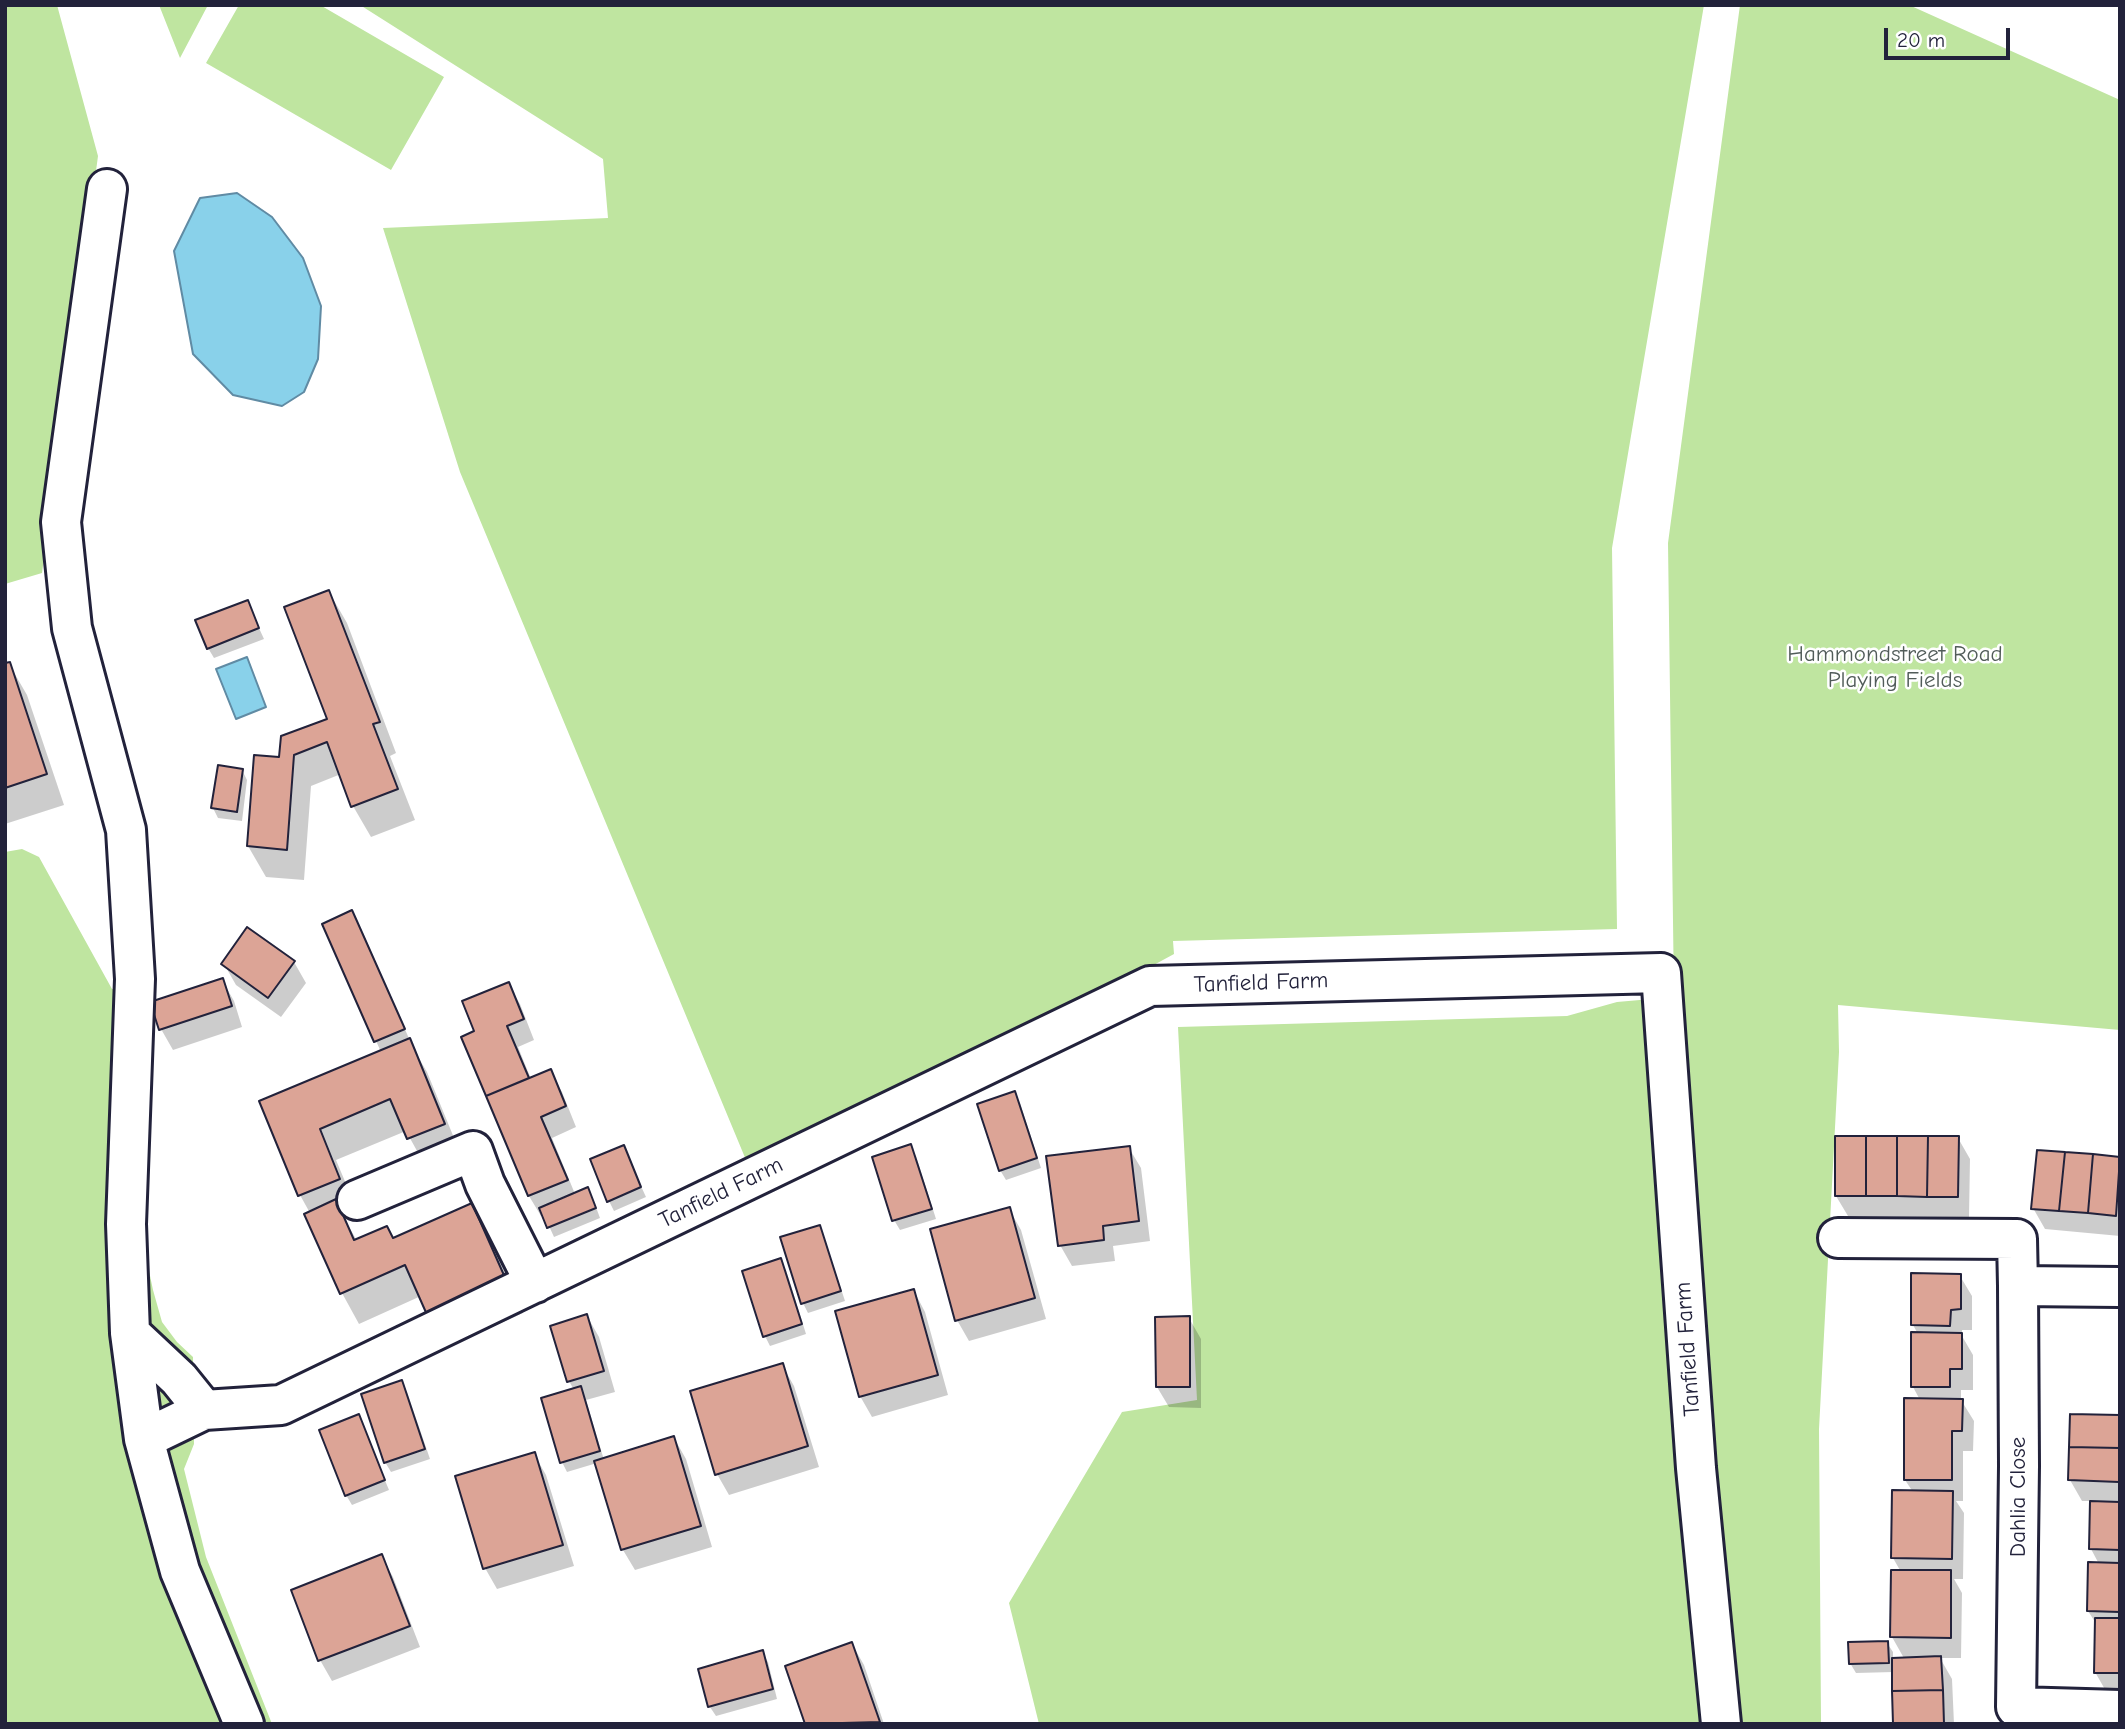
<!DOCTYPE html>
<style>
body{margin:0}
#map{position:relative;width:2125px;height:1729px;overflow:hidden;background:#fff;font-family:"Comic Neue",sans-serif}
canvas{display:block}
.frame{position:absolute;inset:0;border:7px solid #22223b;pointer-events:none}
.scale{position:absolute;left:1884px;top:28px;width:126px;height:32px;box-sizing:border-box;border:4px solid #22223b;border-top:0;padding-left:9px;font-size:21px;line-height:24px;white-space:nowrap;color:#22223b;-webkit-text-stroke:5px #fff;paint-order:stroke}
</style>
<div id="map">
<canvas width="2125" height="1729"></canvas>
<div class="frame"></div>
<div class="scale">20 m</div>
</div>
<script>
const ctx = document.querySelector('canvas').getContext('2d');
ctx.lineJoin = 'round';
function fill(path, color) { ctx.fillStyle = color; ctx.fill(path, 'evenodd'); }
const poly = rows => new Path2D(rows.map(r => 'M' + r).join(''));
function strokePath(path, color, width, dash) { ctx.strokeStyle = color; ctx.lineWidth = width; ctx.lineCap = dash ? 'butt' : 'round'; ctx.setLineDash(dash || []); ctx.stroke(path); }
function label(font, color, halo, rows, align = 'center') {
  ctx.font = font + ' "Comic Neue",sans-serif'; ctx.lineWidth = 5; ctx.setLineDash([]); ctx.textBaseline = 'middle'; ctx.strokeStyle = halo; ctx.fillStyle = color; for (const [text, x, y, turn = 0] of rows) {
    ctx.save(); ctx.translate(x, y); ctx.rotate((+turn || 0) * Math.PI / 180); ctx.textAlign = isNaN(turn) ? turn : align; if (halo) ctx.strokeText(text, 0, 0); ctx.fillText(text, 0, 0); ctx.restore();
  }
}
const green = poly([
 [5,5,57,5,98,156,42,573,5,584],
 [159,5,208,5,180,58],
 [239,5,320,5,444,77,391,170,206,63],
 [360,5,1704,5,1612,548,1617,929,1173,941,1174,954,1036,1029,746,1160,460,472,383,228,608,218,603,159],
 [1740,5,1909,5,2120,100,2120,1030,1838,1005,1839,1052,1819,1429,1821,1724,1039,1724,1009,1603,1122,1412,1197,1400,1178,1027,1567,1016,1617,1002,1674,997,1668,543],
 [22,849,39,857,112,989,152,991,145,1252,153,1290,162,1322,177,1342,193,1357,194,1444,184,1469,206,1557,272,1724,5,1724,5,852]
]);
const water = poly([
 [237,193,272,217,303,258,321,306,318,359,304,392,282,406,233,395,193,354,174,251,200,198,237,193],
 [247,657,266,707,236,719,216,669,247,657]
]);
const shadow = poly([
 [329,592,347,623,396,753,390,756,415,820,371,837,353,806,341,774,311,786,304,880,266,877,248,846,281,759,329,720],
 [247,602,264,639,214,658,208,648],
 [9,664,27,695,64,805,5,824,5,665],
 [242,770,247,780,242,821,218,818,213,808],
 [351,913,363,933,414,1050,427,1072,461,1155,427,1169,406,1131,336,1160,357,1210,343,1216,357,1241,393,1240,471,1205,489,1236,523,1313,448,1347,421,1296,359,1324,342,1293,310,1213,300,1195,261,1102,381,1052,324,925],
 [294,962,306,983,281,1017,236,985,224,964],
 [222,980,234,1001,242,1027,173,1050,161,1029],
 [508,984,520,1004,534,1040,518,1047,531,1079,550,1071,562,1092,576,1127,552,1138,575,1194,593,1199,600,1218,554,1237,544,1215,541,1216,529,1196,463,1038,476,1032],
 [1014,1093,1020,1103,1041,1168,1006,1180,1000,1170],
 [1958,1138,1970,1159,1969,1217,1848,1216,1836,1196],
 [910,1146,916,1156,936,1219,900,1230,894,1220],
 [623,1147,646,1197,614,1211,609,1201],
 [1129,1148,1141,1168,1150,1241,1113,1246,1115,1261,1072,1266,1060,1245],
 [2120,1159,2120,1236,2045,1229,2033,1208],
 [1009,1209,1021,1230,1046,1319,969,1341,957,1320],
 [819,1227,824,1237,845,1301,808,1313,803,1303],
 [780,1260,786,1270,806,1334,770,1346,765,1336],
 [1960,1276,1972,1296,1972,1330,1962,1330,1962,1336,1973,1355,1973,1390,1961,1390,1961,1400,1974,1421,1973,1451,1963,1451,1963,1501,1956,1501,1964,1513,1963,1579,1954,1579,1962,1593,1961,1658,1940,1658,1952,1679,1954,1724,1895,1724,1894,1672,1856,1673,1850,1663,1887,1643,1893,1652,1893,1660,1905,1660,1892,1637,1901,1572,1893,1558,1913,1492,1905,1480,1920,1400,1913,1387,1918,1334,1913,1325],
 [914,1291,925,1312,948,1395,872,1417,860,1396],
 [587,1316,599,1337,615,1392,586,1400,604,1460,674,1438,686,1459,712,1547,635,1570,623,1550,597,1463,567,1472,562,1462,574,1390,569,1381],
 [1189,1318,1201,1339,1201,1408,1169,1407,1157,1387],
 [782,1365,794,1386,819,1467,729,1495,717,1474],
 [402,1382,407,1392,430,1459,391,1472,385,1462],
 [358,1416,389,1490,352,1505,346,1495],
 [2120,1417,2120,1693,2107,1693,2095,1672,2097,1625,2088,1611,2099,1564,2091,1549,2092,1501,2082,1501,2070,1480],
 [534,1454,546,1475,574,1566,497,1589,485,1568],
 [381,1556,393,1577,420,1647,332,1681,320,1660,293,1591],
 [852,1644,864,1665,884,1724,807,1724],
 [762,1652,768,1662,777,1699,716,1716,710,1707,700,1670]
]);
const building = poly([
 [329,590,380,722,373,724,398,789,351,807,327,742,294,755,287,850,247,846,254,755,279,757,281,736,327,719,284,607,329,590],
 [248,600,259,628,207,649,195,620,248,600],
 [10,662,47,774,5,788,5,663,10,662],
 [218,765,243,769,237,812,211,808,218,765],
 [352,910,405,1029,374,1042,322,924,352,910],
 [247,927,295,961,268,998,221,964,247,927],
 [223,978,232,1006,159,1030,150,1002,223,978],
 [509,982,524,1019,507,1026,529,1078,486,1096,461,1037,474,1031,462,1001,509,982],
 [410,1038,445,1124,407,1139,390,1099,320,1129,340,1179,298,1196,259,1101,410,1038],
 [551,1069,566,1106,541,1117,568,1180,528,1196,486,1096,551,1069],
 [1015,1091,1037,1158,999,1171,977,1104,1015,1091],
 [1835,1136,1866,1136,1866,1196,1835,1196,1835,1136],
 [1866,1136,1897,1136,1897,1196,1866,1196,1866,1136],
 [1897,1136,1928,1136,1927,1197,1897,1196,1897,1136],
 [1928,1136,1959,1136,1958,1197,1927,1197,1928,1136],
 [911,1144,932,1209,892,1221,872,1157,911,1144],
 [624,1145,641,1187,607,1202,590,1159,624,1145],
 [1130,1146,1139,1221,1103,1226,1104,1240,1058,1246,1046,1156,1130,1146],
 [2037,1150,2065,1152,2059,1211,2031,1209,2037,1150],
 [2065,1152,2093,1154,2088,1213,2059,1211,2065,1152],
 [2093,1154,2120,1157,2116,1216,2088,1213,2093,1154],
 [588,1187,596,1208,547,1228,539,1208,588,1187],
 [336,1199,354,1240,387,1226,393,1238,472,1203,507,1282,428,1317,405,1265,340,1294,304,1214,336,1199],
 [1010,1207,1035,1298,955,1321,930,1229,1010,1207],
 [820,1225,841,1291,801,1304,780,1237,820,1225],
 [781,1258,802,1324,763,1337,742,1271,781,1258],
 [1911,1273,1961,1274,1961,1309,1951,1310,1950,1326,1911,1325,1911,1273],
 [914,1289,938,1375,859,1397,835,1311,914,1289],
 [587,1314,604,1371,567,1382,550,1326,587,1314],
 [1190,1316,1190,1387,1156,1387,1155,1317,1190,1316],
 [1911,1332,1962,1333,1962,1369,1950,1369,1950,1387,1911,1387,1911,1332],
 [783,1363,808,1446,715,1475,690,1391,783,1363],
 [402,1380,425,1449,384,1463,361,1394,402,1380],
 [581,1386,600,1451,560,1463,541,1398,581,1386],
 [1904,1398,1963,1399,1962,1431,1952,1431,1952,1480,1904,1480,1904,1398],
 [359,1414,385,1480,345,1496,319,1430,359,1414],
 [2070,1414,2120,1415,2120,1448,2069,1447,2070,1414],
 [674,1436,701,1526,621,1550,594,1461,674,1436],
 [2069,1447,2120,1448,2119,1482,2068,1480,2069,1447],
 [535,1452,563,1545,483,1569,455,1476,535,1452],
 [1892,1490,1953,1491,1952,1559,1891,1558,1892,1490],
 [2090,1501,2120,1502,2120,1550,2089,1549,2090,1501],
 [382,1554,410,1626,318,1661,291,1590,382,1554],
 [2088,1562,2120,1563,2120,1612,2087,1611,2088,1562],
 [1891,1570,1951,1570,1951,1638,1890,1637,1891,1570],
 [2095,1618,2120,1618,2120,1673,2094,1673,2095,1618],
 [1888,1641,1889,1663,1849,1664,1848,1642,1888,1641],
 [852,1642,880,1722,805,1724,785,1666,852,1642],
 [763,1650,773,1689,708,1707,698,1669,763,1650],
 [1941,1656,1943,1690,1892,1691,1892,1658,1941,1656],
 [1943,1690,1944,1724,1893,1724,1892,1691,1943,1690]
]);
const minor = poly([
 [107,189,61,522,72,628,126,830,135,979,126,1224,130,1333,144,1439,180,1571,244,1724],
 [357,1200,473,1151,485,1184,535,1283],
 [1838,1238,2017,1239,2018,1286],
 [2120,1287,2018,1286,2019,1466,2016,1707,2120,1710],
 [130,1333,179,1379,204,1410],
 [144,1439,204,1410,281,1405,1150,986,1661,973,1696,1468,1721,1724]
]);
const parkNames = [
 ["Hammondstreet Road",1895,654],
 ["Playing Fields",1895,680]
];
const streetNames = [
 ["Tanfield Farm",1261,983,-2],
 ["Tanfield Farm",721,1193,-26],
 ["Tanfield Farm",1688,1349,-94],
 ["Dahlia Close",2018,1497,-90]
];
fill(green, '#bfe5a0');
fill(water, '#89d1ea');
strokePath(water, '#608ba4', 2);
fill(shadow, '#0003');
fill(building, '#dca496');
strokePath(building, '#22223b', 2);
strokePath(minor, '#22223b', 44);
strokePath(minor, '#fff', 38);
label('23px', '#515c59', '#fff', parkNames);
label('23px', '#22223b', '#fff', streetNames);
</script>
